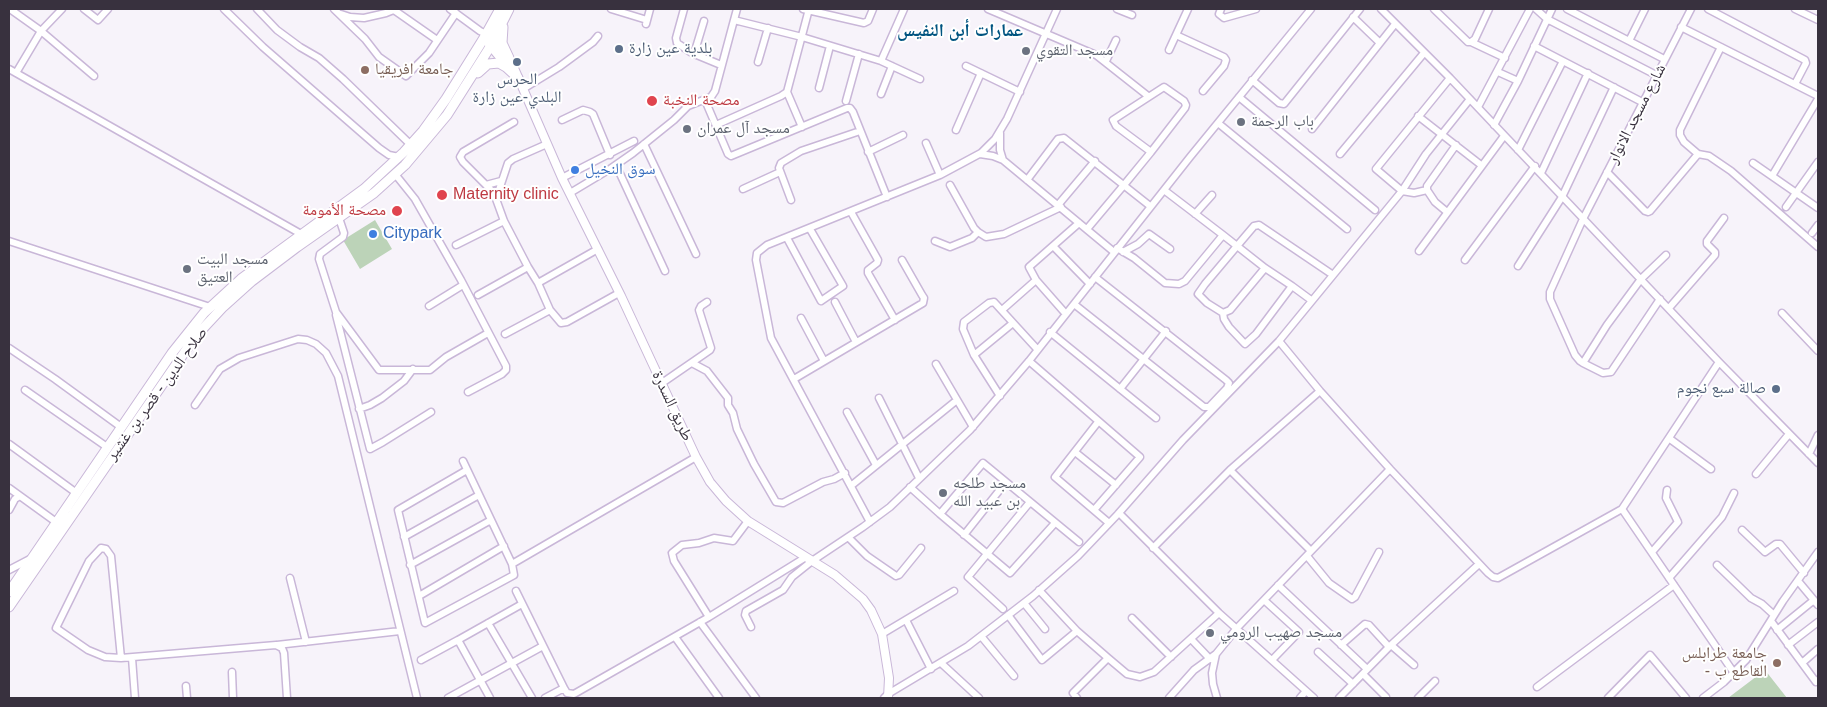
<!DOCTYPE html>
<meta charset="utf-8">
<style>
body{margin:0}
#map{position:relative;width:1827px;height:707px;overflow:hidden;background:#f7f3fa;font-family:Arial,sans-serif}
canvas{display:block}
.frame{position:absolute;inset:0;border:10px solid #38313e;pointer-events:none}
</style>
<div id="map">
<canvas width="1827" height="707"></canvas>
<div class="frame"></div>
</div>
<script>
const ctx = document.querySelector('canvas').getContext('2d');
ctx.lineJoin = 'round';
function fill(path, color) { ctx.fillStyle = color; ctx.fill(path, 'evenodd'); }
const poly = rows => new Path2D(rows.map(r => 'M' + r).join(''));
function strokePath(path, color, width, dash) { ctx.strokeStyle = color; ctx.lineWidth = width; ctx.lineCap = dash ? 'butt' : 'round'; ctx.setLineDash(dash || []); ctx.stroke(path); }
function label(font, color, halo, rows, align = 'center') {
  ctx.font = font + ' Arial,"Noto Naskh Arabic",sans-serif'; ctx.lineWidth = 4; ctx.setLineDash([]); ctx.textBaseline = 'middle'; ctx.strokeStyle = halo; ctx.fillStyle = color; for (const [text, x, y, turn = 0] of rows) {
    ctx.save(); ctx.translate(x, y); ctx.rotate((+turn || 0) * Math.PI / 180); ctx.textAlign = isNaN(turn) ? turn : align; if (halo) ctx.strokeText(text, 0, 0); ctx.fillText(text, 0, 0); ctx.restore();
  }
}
const green = poly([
 [375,220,392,249,360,269,343,240],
 [1765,670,1787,698,1728,698]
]);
const minor = poly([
 [10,9,41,31,94,76],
 [84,9,98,20,108,9],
 [224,9,263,47,379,148,389,155,399,157],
 [257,9,277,30,300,47,319,58,343,79,411,145],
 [334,9,365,39,379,57,406,76,429,53,456,13],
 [450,9,480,31,486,34],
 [611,9,647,20],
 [684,9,676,38,677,43,692,53,721,65],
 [803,9,864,23,868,21,873,9],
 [904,9,881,61,920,79],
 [988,9,1096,55,1148,96],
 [1117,9,1132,15],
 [1221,9,1219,14,1224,18,1256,9],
 [1381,9,1450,78,1719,362,1818,463],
 [1434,9,1468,42,1471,42,1505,58],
 [1536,9,1547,19,1656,75],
 [1567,9,1664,59],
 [1708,9,1805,60,1806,63,1795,84],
 [1795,9,1818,20],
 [394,10,437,40],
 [341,14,350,17,364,18,386,13,396,9],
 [1353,17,1380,43],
 [734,20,737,9],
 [646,24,650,9],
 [1681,27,1818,96],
 [1176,35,1224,57,1226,60,1224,66,1203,91],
 [1629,41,1645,9],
 [1471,42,1475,39,1489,9],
 [1534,46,1642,102],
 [1721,47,1680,130,1680,135,1684,142,1698,154,1709,156,1731,171,1818,247],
 [1169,50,1188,9],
 [694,54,704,21],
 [1106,61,1116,40],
 [758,62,768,28],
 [966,66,1020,92],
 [9,69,301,234],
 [1498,72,1518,81],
 [16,73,41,31,62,9],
 [1252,80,1279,103,1284,104,1360,9],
 [819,88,830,46],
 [523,89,559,67,593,42,598,36],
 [787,92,802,127],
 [881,94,892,66],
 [1239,97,1375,210],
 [705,100,728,154,731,156,847,108,850,108,853,112,887,197],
 [846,101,859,54],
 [1478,107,1530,9],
 [1418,116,1481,165],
 [562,120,583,110,590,112,593,114,610,155],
 [1218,123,1347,229],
 [716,125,781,96,787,92,809,9],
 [1494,125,1518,81,1552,9],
 [1312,129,1395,24],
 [956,130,981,73],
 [1000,133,1000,150,1003,160,1114,252],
 [926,143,940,175],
 [547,144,513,159,508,163,496,199,504,221,528,267,538,283,550,310,561,323,567,322,619,293],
 [644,144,696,254],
 [1518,150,1563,61],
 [868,152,903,135],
 [980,154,993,156,1003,160],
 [1340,154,1424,53],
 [1753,163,1818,208],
 [616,165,665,271],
 [1607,172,1645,211,1648,212,1650,211,1698,154],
 [1541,173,1588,73],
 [395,174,415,199,461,280,506,366,506,370,502,374,468,392],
 [1772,176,1818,99],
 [562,178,634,141],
 [1027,180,1058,139,1064,138,1150,206],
 [486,185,501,181],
 [950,185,974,228,978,232,986,237,1004,234,1061,207],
 [743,189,780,172],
 [1164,190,1223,235,1265,268,1292,286,1256,334,1245,344,1229,327,1224,319,1223,313,1207,303,1198,294,1205,284,1237,246,1254,226,1259,225,1333,275],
 [1427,190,1414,193,1402,191,1376,169,1450,78],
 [570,193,610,169,633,153,674,120,688,106,711,97,715,91,734,20,802,37,881,61],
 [497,196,463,162,460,157,463,152,514,122],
 [791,200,779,168,781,163,801,151,860,131],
 [1058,205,1095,161],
 [1786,207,1818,162],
 [851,212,878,260,877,263,868,270,868,273,895,320],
 [1447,212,1435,202,1427,190,1427,186,1456,145],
 [1195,214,1212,195],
 [339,218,344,233,343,237,320,254,319,259,336,312,379,370,430,370,446,357,488,333],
 [1087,229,1124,185,1151,152,1185,108,1186,105,1184,101,1164,87,1113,120,1116,126,1151,152],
 [1812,233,1818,225],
 [787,238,821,301,843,286,810,229],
 [9,241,210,307],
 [935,241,950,247,972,238,978,232],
 [456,245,504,221],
 [1053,246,1090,284],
 [1117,248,1134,258,1165,283,1179,284,1185,281,1223,235],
 [1419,251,1504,136],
 [1123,252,1138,244,1149,234,1170,249],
 [1666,255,1641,279,1607,325,1583,363,1580,361,1575,355,1550,299,1550,292,1583,219,1691,9],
 [1465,260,1535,166],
 [1518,266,1562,197,1614,87],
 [538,283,598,249],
 [1292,286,1311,300],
 [478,295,528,267],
 [835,302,856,342],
 [1074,304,1204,407,1209,407,1227,388,1229,383,1226,380,1095,277],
 [429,306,463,285],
 [1669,308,1715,255,1715,252,1707,244,1707,241,1724,218],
 [1002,310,1036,280],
 [1065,313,1036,280,1029,267,1079,223],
 [1223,313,1230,310,1265,268],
 [1782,313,1818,351],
 [336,315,370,449,383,442,431,412],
 [801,318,824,361],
 [1050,332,1156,418],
 [505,334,550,310],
 [1279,341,1320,391,1390,469,1488,573,1493,577,1498,578,1622,509,1719,362],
 [9,348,55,379,121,427],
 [974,355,1013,323],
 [1029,361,1140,457,1094,510],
 [692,363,707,371,728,398,728,405,733,413,737,429,754,464,776,502,783,503,823,482,834,479,845,473],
 [1583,363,1603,373,1611,372,1660,299],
 [936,364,973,427],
 [794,379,923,303,924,298,922,295,902,260],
 [662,383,710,350,711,348,699,310,701,306,707,302],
 [1120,389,1166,331],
 [25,390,107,447],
 [1000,396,974,355,963,329,964,322,989,303,994,302,1037,349],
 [879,398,919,478],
 [195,405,220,369,239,358,298,339,307,340,316,344,326,353,338,376,417,698],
 [359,409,370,405,382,398,404,381,413,369],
 [847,412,876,465],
 [1098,422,1055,477,1109,523],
 [1670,439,1711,469],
 [9,444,75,492],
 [1075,452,1116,485],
 [1809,454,1818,435],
 [463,461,512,564,696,457],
 [467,470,398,510,425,623,514,575,512,564],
 [1230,470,1311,551],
 [1756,474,1789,434],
 [852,485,957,400],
 [910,487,940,514,1010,573,1055,523],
 [9,488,56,522],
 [1622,509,1734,673],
 [9,510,15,499,20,496],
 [940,514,983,463,1079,542],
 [1118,514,1120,514,1219,613,1314,698],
 [870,522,771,338,756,260,757,253,767,245,940,175,981,153,995,139,1007,119,1057,9],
 [1742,530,1765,552,1776,544,1780,544,1804,573],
 [964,535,1006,482],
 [404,537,479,495],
 [848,537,867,556,896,576,899,575,921,548],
 [1153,548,1230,470,1320,391],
 [1652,552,1678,522,1666,498,1667,490],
 [1307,556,1329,583,1352,599,1355,597,1379,552],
 [410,565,491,520],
 [1717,565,1751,598,1762,604,1774,615],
 [9,570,30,559],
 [290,578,306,642],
 [1669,578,1722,517,1734,493],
 [1798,581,1818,605],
 [1278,585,1367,669],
 [1039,590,1077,631,1108,658,1127,674,1140,677,1154,672,1219,613],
 [516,591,564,688,545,698],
 [419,596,504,546],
 [1264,600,1299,632,1272,660],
 [1024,603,1045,629],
 [1003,609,968,577,1030,502],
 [1008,615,1042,660,1077,631],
 [709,617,674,561,672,553,682,545,699,543,714,538,733,541,748,521],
 [1132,618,1171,657],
 [906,620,931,669],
 [1771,621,1816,682,1818,680],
 [700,622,756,698],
 [488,623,532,698],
 [751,627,745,615,746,611,783,590,792,577,812,561,863,527,890,507,970,430,1029,361,1190,157,1311,9],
 [1777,630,1814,600],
 [882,634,954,591],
 [981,636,1014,676],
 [675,637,719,698],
 [1191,639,1210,659],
 [458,640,522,604],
 [277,645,400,631],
 [1341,645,1365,624,1369,625,1389,647],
 [1391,645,1414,665],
 [1788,645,1818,622],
 [1318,652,1353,684],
 [1216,654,1212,673,1213,684,1217,698],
 [121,658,111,556,106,549,101,548,89,561,56,628,88,650,105,657,121,658,276,645,282,648,284,653,287,698],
 [132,658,135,698],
 [421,660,458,640,490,698],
 [941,663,979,698],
 [1802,663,1818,649],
 [232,672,233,698],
 [1363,674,1386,697],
 [186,686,187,698],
 [1537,687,1674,585],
 [564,688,567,693,574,694,709,617,806,557],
 [448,698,543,646],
 [884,698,888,694,968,646,1033,596,1078,556,1118,514,1183,440,1279,341,1402,191,1426,154,1470,99],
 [1077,698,1073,693,1108,658],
 [1169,698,1194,670,1216,654,1237,628,1390,469],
 [1300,698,1306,691],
 [1339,698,1391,645,1479,564],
 [1418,698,1435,681],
 [1608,698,1650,655,1686,698],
 [1703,698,1724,682,1746,660,1783,601,1818,552]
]);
const major = poly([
 [490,36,505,52,514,68,562,178,621,296,696,457,710,482,726,501,748,521,835,575,863,599,871,610,882,634,889,678,888,698],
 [484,38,507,66]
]);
const highway = poly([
 [503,27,502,43,509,58],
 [478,73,488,64,499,63,506,67,518,78],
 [9,592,172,353,204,313,241,279,364,189,404,152,423,131,446,99,484,38,500,9],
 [9,607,195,337,222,308,252,281,297,247,374,193,405,165,447,115,490,47,509,9]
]);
const markers = [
 [619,49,5,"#5c6f8a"],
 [1026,51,5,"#6b7280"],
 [517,62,5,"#5c6f8a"],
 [365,70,5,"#8d6e63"],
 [652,101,6,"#e0444e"],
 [1241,122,5,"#6b7280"],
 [687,129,5,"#6b7280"],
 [575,170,5,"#3f7fe0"],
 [442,195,6,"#e0444e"],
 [397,211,6,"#e0444e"],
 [373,234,5,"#3f7fe0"],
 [187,269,5,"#6b7280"],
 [1776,389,5,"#5c6f8a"],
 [943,493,5,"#6b7280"],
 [1210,633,5,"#6b7280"],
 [1777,663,5,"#8d6e63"]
];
const serviceNames = [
 ["بلدية عين زارة",629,49],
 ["الحرس",517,80,"center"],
 ["البلدي-عين زارة",517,98,"center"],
 ["صالة سبع نجوم",1766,389,"right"]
];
const worshipNames = [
 ["مسجد التقوي",1036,51],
 ["باب الرحمة",1251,122],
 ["مسجد آل عمران",697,129],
 ["مسجد البيت",197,260],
 ["العتيق",197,278],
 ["مسجد طلحه",953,484],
 ["بن عبيد الله",953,502],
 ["مسجد صهيب الرومي",1220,633]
];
const educationNames = [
 ["جامعة افريقيا",375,70],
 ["جامعة طرابلس",1767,654,"right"],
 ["- القاطع ب",1767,672,"right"]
];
const healthNames = [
 ["مصحة النخبة",663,101],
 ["Maternity clinic",453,195],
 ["مصحة الأمومة",386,211,"right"]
];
const streetNames = [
 ["شارع مسجد الانوار",1637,114,-63],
 ["صلاح الدين - قصر بن غشير",157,394,-54],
 ["طريق السدرة",672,406,65]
];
const shopNames = [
 ["سوق النخيل",585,170],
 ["Citypark",383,234]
];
const neighbourhoodNames = [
 ["عمارات أبن النفيس",960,31]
];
fill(green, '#bcd3b8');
strokePath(minor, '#c9b7d8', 9);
strokePath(major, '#c9b7d8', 10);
strokePath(highway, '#c9b7d8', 11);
strokePath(minor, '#fff', 6);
strokePath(major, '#fff', 8);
strokePath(highway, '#fff', 9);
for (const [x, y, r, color] of markers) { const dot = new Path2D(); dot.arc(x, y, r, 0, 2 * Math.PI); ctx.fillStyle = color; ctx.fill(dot); strokePath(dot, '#fff', 2); }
label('16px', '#4e5e75', '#fff', serviceNames, 'left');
label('16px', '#5b616d', '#fff', worshipNames, 'left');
label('16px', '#785e54', '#fff', educationNames, 'left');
label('16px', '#be3a42', '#fff', healthNames, 'left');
label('16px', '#38313e', '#fff', streetNames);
label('16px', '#366cbe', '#fff', shopNames, 'left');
label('bold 18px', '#005480', '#fff', neighbourhoodNames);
</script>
